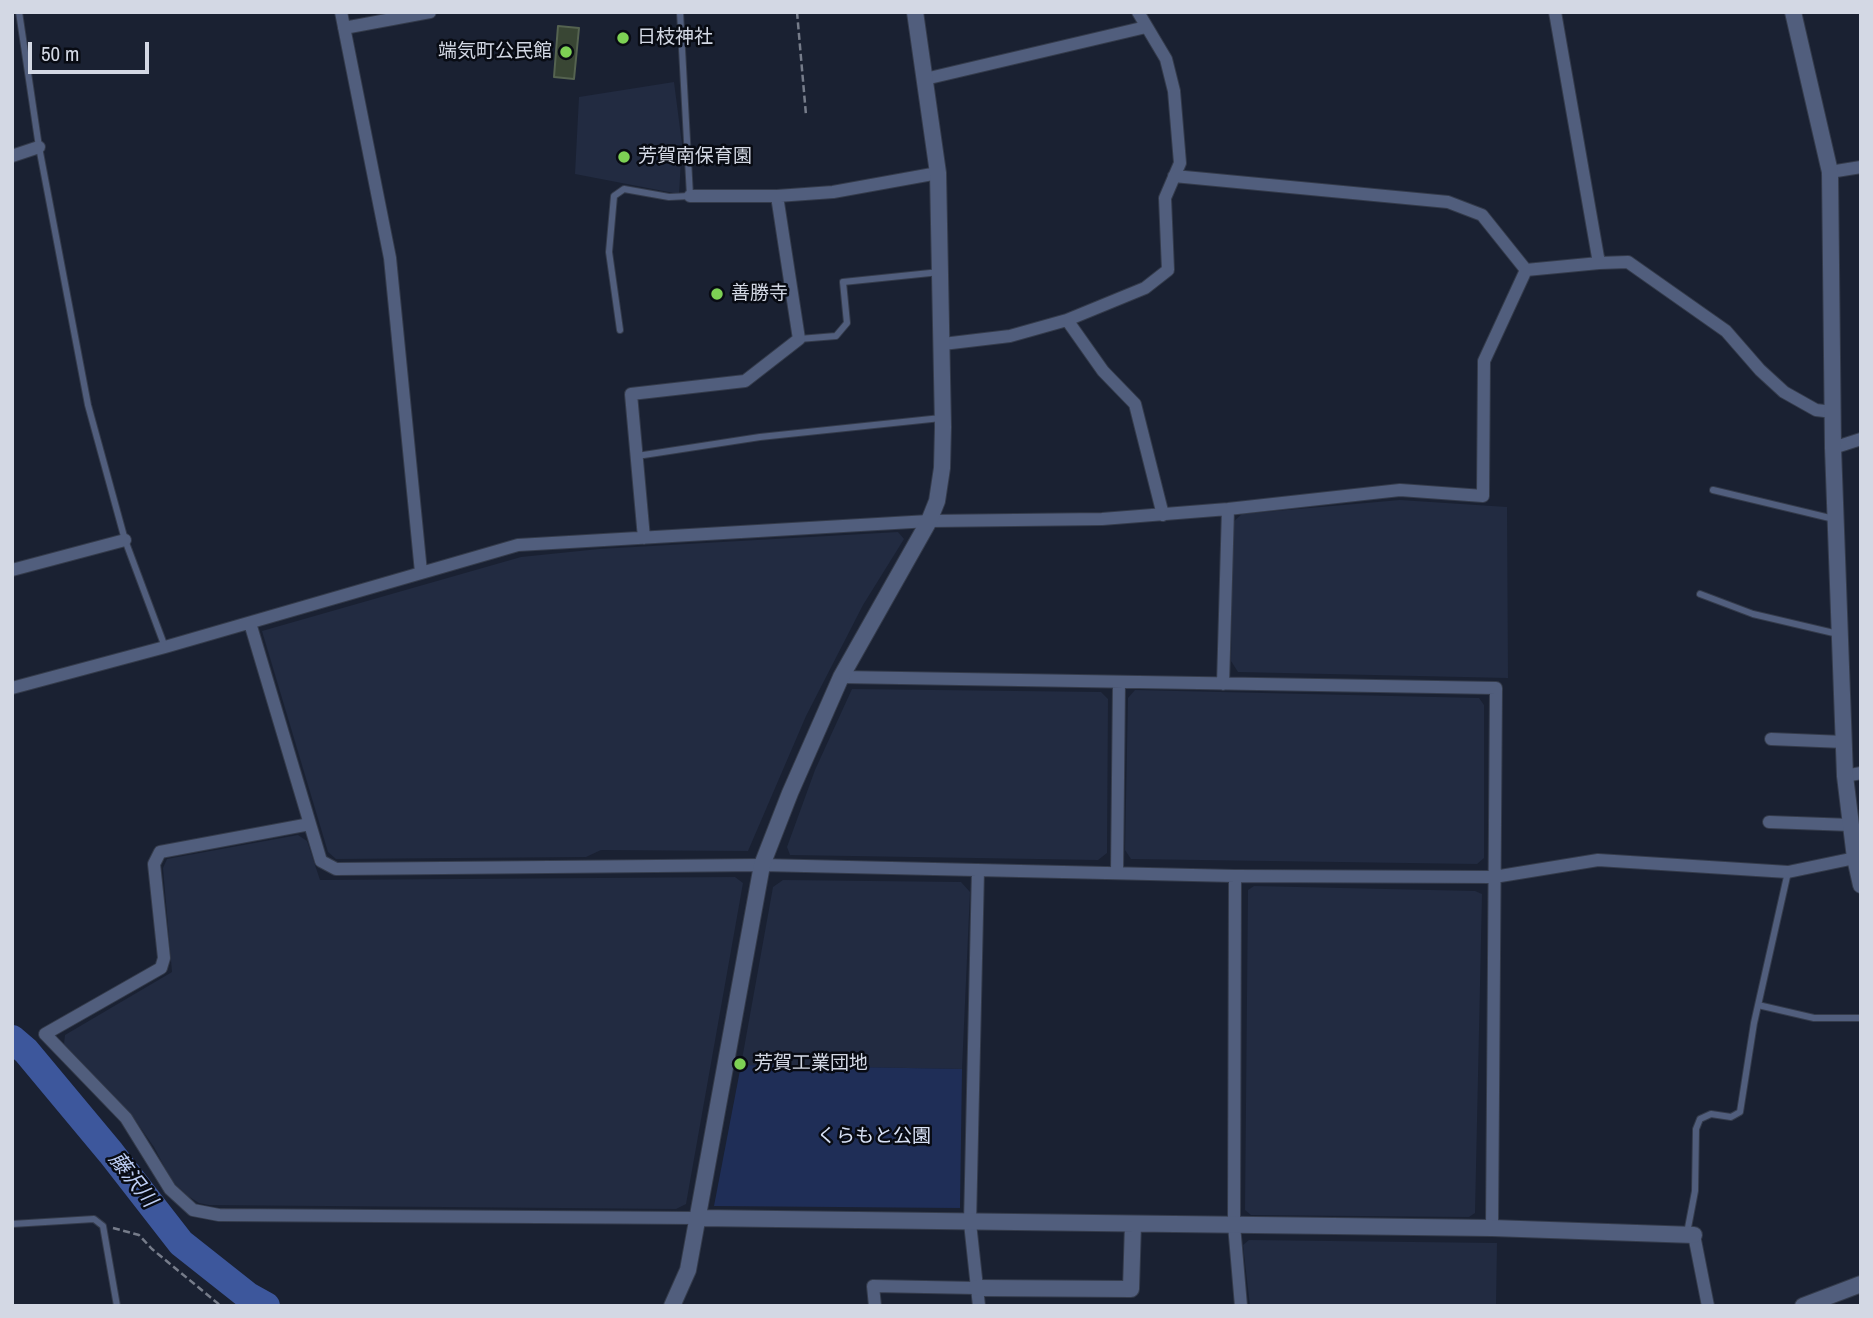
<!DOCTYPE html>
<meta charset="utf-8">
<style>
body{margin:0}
#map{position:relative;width:1873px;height:1318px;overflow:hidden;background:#1a2132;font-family:"Archivo Narrow",sans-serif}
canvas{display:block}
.frame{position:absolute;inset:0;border:14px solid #d3d8e4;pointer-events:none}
.scale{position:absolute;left:28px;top:42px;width:121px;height:32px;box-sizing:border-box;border:4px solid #d3d8e4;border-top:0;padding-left:9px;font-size:21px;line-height:24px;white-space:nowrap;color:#d3d8e4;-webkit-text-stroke:5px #080b13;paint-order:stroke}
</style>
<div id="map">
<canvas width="1873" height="1318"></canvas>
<div class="frame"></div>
<div class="scale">50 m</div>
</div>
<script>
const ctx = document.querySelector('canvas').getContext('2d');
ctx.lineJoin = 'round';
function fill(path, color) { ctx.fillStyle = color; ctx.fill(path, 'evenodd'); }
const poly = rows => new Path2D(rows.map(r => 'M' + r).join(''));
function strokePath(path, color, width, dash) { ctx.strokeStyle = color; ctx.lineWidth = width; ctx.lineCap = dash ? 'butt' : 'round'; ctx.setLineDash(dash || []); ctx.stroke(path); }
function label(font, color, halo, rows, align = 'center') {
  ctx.font = font + ' "Archivo Narrow","Noto Sans JP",sans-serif'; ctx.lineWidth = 5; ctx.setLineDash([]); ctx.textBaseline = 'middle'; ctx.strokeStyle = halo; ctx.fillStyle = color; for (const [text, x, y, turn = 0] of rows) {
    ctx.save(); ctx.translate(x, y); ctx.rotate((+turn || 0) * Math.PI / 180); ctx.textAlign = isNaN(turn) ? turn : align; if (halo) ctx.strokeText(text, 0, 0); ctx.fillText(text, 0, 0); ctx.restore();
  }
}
const built = poly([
 [674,82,682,144,679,194,575,174,579,97],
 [1400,500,1507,507,1508,678,1238,672,1231,661,1233,522,1242,514],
 [898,532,904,539,863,605,806,716,748,851,601,850,586,857,336,859,328,852,262,631,521,557,599,549],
 [852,689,1101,692,1108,699,1107,853,1098,860,790,855,787,847,815,770],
 [1135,690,1479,698,1484,705,1484,858,1477,864,1131,859,1125,850,1128,698],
 [298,835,307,841,320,880,735,877,743,883,686,1204,676,1209,209,1205,199,1203,188,1196,172,1181,154,1147,133,1117,64,1044,65,1035,172,972,163,868,167,859],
 [783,880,961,882,970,892,962,1069,741,1065,773,887],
 [1254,886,1475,891,1482,894,1475,1213,1469,1217,1251,1215,1245,1210,1248,890],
 [1249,1240,1497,1243,1496,1306,1250,1306,1243,1245]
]);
const green = poly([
 [741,1065,962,1069,960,1208,714,1206]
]);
const stream = poly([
 [248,1296,252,1306]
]);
const river = poly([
 [12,1039,26,1051,111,1153,181,1243,248,1296,266,1306]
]);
const building = poly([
 [558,26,579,28,574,79,554,77,558,26]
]);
const path = poly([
 [797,12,806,115],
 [113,1228,139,1235,152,1249,221,1306]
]);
const service = poly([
 [19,12,39,147,88,405,125,540,165,647],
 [620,330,609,252,614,196,624,189,669,197,690,196,680,12],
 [799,339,836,336,847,323,843,282,940,272],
 [637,456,760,437,941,418],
 [1713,490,1834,519],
 [1700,594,1753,614,1838,634],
 [1758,1005,1814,1018,1861,1018],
 [12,1224,94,1219,103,1226,117,1306],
 [1687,1233,1695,1191,1696,1129,1700,1119,1711,1114,1731,1117,1740,1112,1754,1023,1788,872]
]);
const minor = poly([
 [341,12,390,258,421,572],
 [1138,12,1166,59,1174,91,1180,163,1165,198,1168,270,1145,288,1067,320,1103,371,1135,404,1163,515],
 [344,28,430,12],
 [925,79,1146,27],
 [12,156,39,147],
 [1830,172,1861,167],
 [1174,176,1448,202,1482,215,1526,270],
 [690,196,777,196,833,192,938,173],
 [1599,263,1628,262,1726,331,1760,370,1784,392,1816,410,1833,412],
 [1526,270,1599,263,1555,12],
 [943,344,1010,336,1067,320],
 [1833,448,1861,439],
 [644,538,631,394,745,381,799,339,777,196],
 [12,570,125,540],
 [250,623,321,861,336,869,762,865,1235,876,1494,877,1598,860,1788,872,1855,858],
 [841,677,1496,688,1492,1228],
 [1223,684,1228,509],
 [12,688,165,647,518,545,929,521,1102,519,1228,509,1400,490,1483,496,1484,361,1526,270],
 [1771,739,1844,742],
 [1845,776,1861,773],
 [1769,822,1851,825],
 [310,824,160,852,154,864,164,958,161,968,45,1034,126,1118,170,1189,193,1210,219,1215,698,1218],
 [978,870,970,1223,979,1306],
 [1117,873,1119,682],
 [1235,876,1234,1225,1241,1306],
 [1694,1235,1708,1306],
 [875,1306,873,1286,977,1288]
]);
const tertiary = poly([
 [1793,12,1830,172,1833,448,1845,776,1855,858,1861,885],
 [698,1218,1492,1228,1694,1235],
 [977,1288,1131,1289,1133,1224],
 [672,1306,688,1270,762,865,790,793,841,677,929,521,937,501,942,468,943,427,938,173,915,12],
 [1803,1306,1861,1284]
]);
const markers = [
 [623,38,7,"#7dd154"],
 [566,52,7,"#7dd154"],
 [624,157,7,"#7dd154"],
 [717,294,7,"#7dd154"],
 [740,1064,7,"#7dd154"]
];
const poiNames = [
 ["日枝神社",637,38],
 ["端気町公民館",552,52,"right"],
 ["芳賀南保育園",638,157],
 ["善勝寺",731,294],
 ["芳賀工業団地",754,1064]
];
const parkNames = [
 ["くらもと公園",874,1137]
];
const waterNames = [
 ["藤沢川",132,1180,52]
];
fill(built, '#222b41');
fill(green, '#1f2e57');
strokePath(stream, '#3d579c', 4.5);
strokePath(river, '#3d579c', 28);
fill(building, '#394634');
strokePath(building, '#556350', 2);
strokePath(service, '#343b4b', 8);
strokePath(minor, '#343b4b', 14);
strokePath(tertiary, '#343b4b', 18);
strokePath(path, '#767c8a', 2.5, [7, 3.5]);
strokePath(service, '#515e7d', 6);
strokePath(minor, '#515e7d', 12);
strokePath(tertiary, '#515e7d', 16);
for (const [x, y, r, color] of markers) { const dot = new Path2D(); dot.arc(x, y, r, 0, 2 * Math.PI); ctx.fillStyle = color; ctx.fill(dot); strokePath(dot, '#080b13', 2.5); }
label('19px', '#d3d8e4', '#080b13', poiNames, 'left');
label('19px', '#d9e2f6', '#080b13', parkNames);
label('italic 21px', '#bdcef5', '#080b13', waterNames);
</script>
